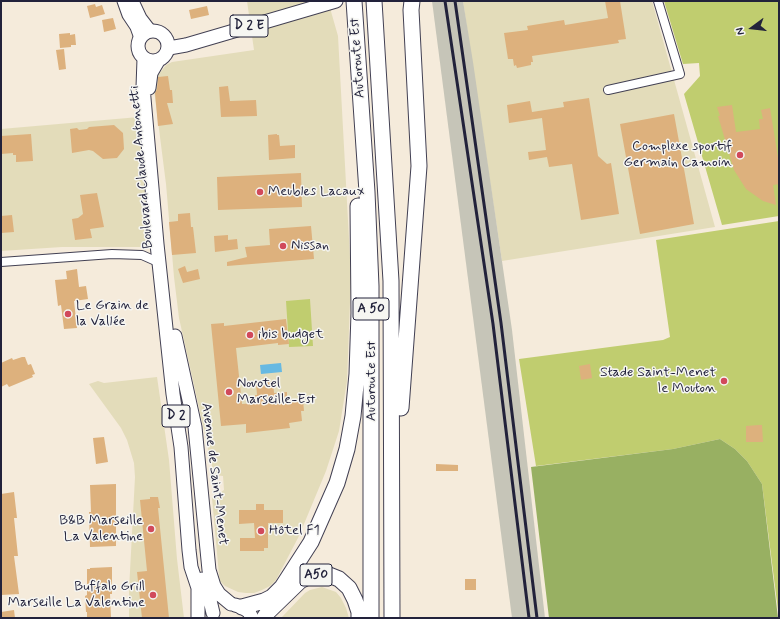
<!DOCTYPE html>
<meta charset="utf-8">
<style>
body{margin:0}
#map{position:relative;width:780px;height:619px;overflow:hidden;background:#f5ebdb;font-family:Mynerve,sans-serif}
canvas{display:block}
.frame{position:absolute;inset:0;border:2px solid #22223b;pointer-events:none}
.north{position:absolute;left:732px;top:8px;width:40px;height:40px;-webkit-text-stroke:3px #f6f6f2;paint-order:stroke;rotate:255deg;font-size:11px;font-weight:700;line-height:16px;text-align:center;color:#22223b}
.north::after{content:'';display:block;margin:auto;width:14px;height:18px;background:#22223b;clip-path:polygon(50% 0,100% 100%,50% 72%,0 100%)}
</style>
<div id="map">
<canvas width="780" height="619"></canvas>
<div class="frame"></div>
<div class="north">N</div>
</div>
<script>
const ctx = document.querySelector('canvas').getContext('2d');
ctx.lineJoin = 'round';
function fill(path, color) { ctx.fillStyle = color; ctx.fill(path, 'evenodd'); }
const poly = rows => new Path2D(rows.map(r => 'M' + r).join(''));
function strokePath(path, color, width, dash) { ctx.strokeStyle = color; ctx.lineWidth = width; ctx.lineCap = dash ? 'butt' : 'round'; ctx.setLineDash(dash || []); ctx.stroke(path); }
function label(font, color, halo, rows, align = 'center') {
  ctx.font = font + ' Mynerve,sans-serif'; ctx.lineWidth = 3; ctx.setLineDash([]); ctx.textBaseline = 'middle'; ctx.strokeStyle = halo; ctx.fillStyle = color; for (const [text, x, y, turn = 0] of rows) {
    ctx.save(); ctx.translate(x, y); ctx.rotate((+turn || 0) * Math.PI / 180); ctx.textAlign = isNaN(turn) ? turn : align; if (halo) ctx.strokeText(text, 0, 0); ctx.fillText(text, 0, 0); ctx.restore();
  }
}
const built = poly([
 [247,1,328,1,338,36,351,276,347,381,339,431,326,471,299,536,276,580,270,586,262,590,254,593,246,593,238,592,225,586,220,581,219,575,212,498,224,490,223,476,214,475,179,318,174,277,166,184,153,82,166,65,172,62,254,50],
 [463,1,652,1,715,227,502,261],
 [139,117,151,238,149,244,140,247,62,247,1,251,1,129],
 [157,377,169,460,177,559,184,618,129,618,129,590,135,477,134,463,127,440,121,428,89,384,98,381,104,383],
 [322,587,336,592,341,598,346,608,349,618,281,618,305,593,310,590]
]);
const industrial = poly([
 [432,1,463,1,473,62,512,330,545,618,512,618]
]);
const green = poly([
 [664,1,779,1,779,216,722,225,684,94,700,76,699,63,683,64],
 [779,221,779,618,762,484,747,461,735,449,720,439,673,449,536,466,519,359,663,340,670,337,656,240],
 [310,299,313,346,289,347,286,301]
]);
const forest = poly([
 [720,439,735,449,747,461,762,484,778,618,549,618,531,467,673,449]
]);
const water = poly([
 [281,363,282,372,261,374,260,365]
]);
const building = poly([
 [605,1,620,1,626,39,618,40,619,43,532,56,533,62,531,62,531,65,517,68,516,65,514,66,513,59,508,59,504,33,528,30,527,26,564,20,565,25,608,18],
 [95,4,96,7,102,5,105,14,90,18,87,6],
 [207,6,209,15,191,19,189,10],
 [113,18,116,29,104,32,102,20],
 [70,33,70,35,75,34,76,45,71,45,71,47,60,48,59,34],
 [64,49,66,69,59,70,56,50],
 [168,76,170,90,172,90,173,103,167,103,173,124,158,126,155,93,157,89,158,77],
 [228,86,230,101,256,100,257,116,221,117,219,87],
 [589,98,598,156,607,164,611,163,619,214,581,220,572,164,549,167,547,157,529,160,528,152,546,150,542,118,509,123,507,105,530,101,532,112,564,107,563,102],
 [732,105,736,132,760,129,759,119,763,119,761,110,770,108,779,164,779,184,773,185,776,205,763,201,746,189,734,170,718,116,720,116,717,107],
 [674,114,694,224,640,234,620,124],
 [114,125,123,133,124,149,117,158,103,159,93,151,89,150,72,153,70,129,77,128,79,130,87,129,89,127],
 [31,134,33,161,16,162,16,155,13,155,13,153,1,154,1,136],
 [277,134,277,135,279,135,280,146,295,145,295,158,269,160,268,135],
 [301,173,302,207,218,210,217,177],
 [97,193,104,227,90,229,92,238,75,240,72,219,78,218,83,214,80,195],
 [190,213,191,227,193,227,196,253,172,255,169,222,178,221,178,214],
 [12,215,14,232,1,233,1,216],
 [311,226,314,259,227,266,227,262,247,257,245,247,270,245,269,229],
 [228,235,228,240,237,239,238,249,215,252,214,236],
 [185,266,187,272,198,269,200,279,183,283,178,269],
 [77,269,79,287,86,286,88,299,74,301,77,328,64,329,61,305,58,306,55,280,67,279,66,271],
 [286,319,289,344,278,345,278,343,236,348,242,404,256,403,255,395,257,395,256,383,273,381,274,393,287,392,287,401,303,400,304,411,301,411,302,421,289,423,290,428,246,433,246,424,221,426,211,324,224,323,224,326],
 [22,357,25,357,28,365,31,364,35,374,32,375,33,377,9,387,7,384,1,387,1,363,12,358,13,360],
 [590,364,592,378,581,380,579,366],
 [759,425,762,425,763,442,746,442,746,426],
 [104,437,108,462,96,464,93,438],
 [436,464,458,465,458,471,436,471],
 [116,484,116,546,90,547,89,512,91,512,90,485],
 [14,492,17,518,14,518,18,556,14,556,19,594,1,595,1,494],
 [150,497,158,497,160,508,158,508,169,618,142,618,137,572,147,571,140,500,150,499],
 [256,504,264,504,264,510,283,510,283,523,268,523,268,548,264,548,264,551,240,551,240,538,255,538,254,523,239,524,239,510,256,510],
 [112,567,112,594,110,594,111,618,87,618,87,612,86,612,85,596,87,595,87,569,90,569,90,568],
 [465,579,476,579,476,590,465,590],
 [14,610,15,618,1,618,1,612]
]);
const minor = poly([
 [608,90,680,74,658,1],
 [1,262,112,254,142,255,160,263]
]);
const secondary = poly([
 [123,1,128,15,136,27,140,38],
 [133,1,141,18,151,31]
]);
const primary = poly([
 '138 46a15 15 0 1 1 30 0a15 15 0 1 1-30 0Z',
 [169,48,186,45,336,1],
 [144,59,143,87,157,244,173,394,181,447,189,550,191,567,198,588,198,618],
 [149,88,151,73,158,61],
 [175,336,195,427,209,570,214,586,219,594,231,604],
 [202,579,208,592,213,613],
 [235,605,242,607,249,612,252,618]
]);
const motorway = poly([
 [354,1,367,192,371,286,371,618],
 [374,1,391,281,392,618],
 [401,408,419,166,411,10,412,1],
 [242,607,264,601,272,597,282,587,311,542,337,483,347,449,353,416,357,374,359,313,358,206],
 [264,618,268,612,300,581,310,576,320,575,329,575,339,579,349,588,355,600,359,612,359,618]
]);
const rail = poly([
 [445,1,493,324,529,618],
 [455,1,501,323,537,618]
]);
const markers = [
 [740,155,4,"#d1495b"],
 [260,192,4,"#d1495b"],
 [283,246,4,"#d1495b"],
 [68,314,4,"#d1495b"],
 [250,335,4,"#d1495b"],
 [724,381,4,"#d1495b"],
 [229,392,4,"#d1495b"],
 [151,529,4,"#d1495b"],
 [261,531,4,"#d1495b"],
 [153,595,4,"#d1495b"]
];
const shields = [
 [249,26,38],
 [371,309,36],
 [176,416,28],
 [316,575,32]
];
const shieldNames = [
 ["D 2 E",249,26],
 ["A 50",371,309],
 ["D 2",176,416],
 ["A50",316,575]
];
const streetNames = [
 ["Autoroute Est",358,58,-94],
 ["Boulevard Claude Antonetti",142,167,-95],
 ["Autoroute Est",372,381,-90],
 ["Avenue de Saint-Menet",214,474,83]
];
const poiNames = [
 ["Complexe sportif",732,147,"right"],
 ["Germain Camoin",732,163,"right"],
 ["Meubles Lacaux",268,192],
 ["Nissan",291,246],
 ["Le Grain de",76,306],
 ["la Vallée",76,322],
 ["ibis budget",258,335],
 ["Stade Saint-Menet",716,373,"right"],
 ["le Mouton",716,389,"right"],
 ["Novotel",237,384],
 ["Marseille-Est",237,400],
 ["B&B Marseille",143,521,"right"],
 ["La Valentine",143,537,"right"],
 ["Hôtel F1",269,531],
 ["Buffalo Grill",145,587,"right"],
 ["Marseille La Valentine",145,603,"right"]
];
fill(built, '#e3dcba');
fill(industrial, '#c6c5b8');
fill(green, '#c0cd6f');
fill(forest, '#98b062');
fill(water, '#67b9e2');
fill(building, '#ddb17d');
strokePath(minor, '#424053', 10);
strokePath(secondary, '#424053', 13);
strokePath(primary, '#424053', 15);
strokePath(motorway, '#424053', 17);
strokePath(minor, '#fff', 8);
strokePath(secondary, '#fff', 11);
strokePath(primary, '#fff', 13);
strokePath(motorway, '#fff', 15);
strokePath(rail, '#22223b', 3);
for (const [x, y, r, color] of markers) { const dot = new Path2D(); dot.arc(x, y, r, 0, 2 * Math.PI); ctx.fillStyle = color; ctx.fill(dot); strokePath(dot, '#f6f6f2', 1.5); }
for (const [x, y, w] of shields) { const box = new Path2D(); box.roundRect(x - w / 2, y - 11, w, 22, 3); ctx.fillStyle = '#f6f6f2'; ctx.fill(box); strokePath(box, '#22223b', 1); }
label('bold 13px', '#22223b', null, shieldNames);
label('14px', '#22223b', '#f6f6f2', streetNames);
label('14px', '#22223b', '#f6f6f2', poiNames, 'left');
</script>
